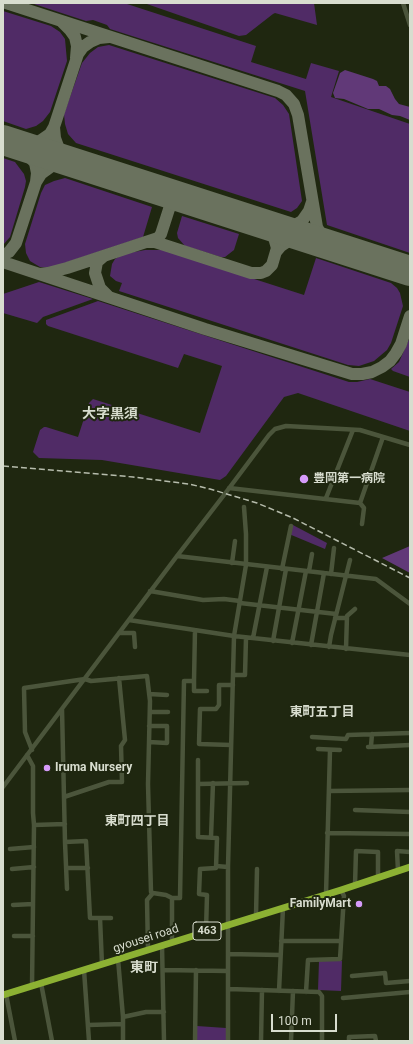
<!DOCTYPE html>
<meta charset="utf-8">
<style>
body{margin:0}
#map{position:relative;width:413px;height:1044px;overflow:hidden;background:#1f2710;font-family:Roboto,sans-serif}
canvas{display:block}
.frame{position:absolute;inset:0;border:4px solid #d8ddcf;pointer-events:none}
.scale{position:absolute;left:271px;top:1014px;width:66px;height:18px;box-sizing:border-box;border:2px solid #d8ddcf;border-top:0;padding-left:5px;font-size:12px;line-height:14px;white-space:nowrap;color:#d8ddcf;-webkit-text-stroke:3px #1f2710;paint-order:stroke}
</style>
<div id="map">
<canvas width="413" height="1044"></canvas>
<div class="frame"></div>
<div class="scale">100 m</div>
</div>
<script>
const ctx = document.querySelector('canvas').getContext('2d');
ctx.lineJoin = 'round';
function fill(path, color) { ctx.fillStyle = color; ctx.fill(path, 'evenodd'); }
const poly = rows => new Path2D(rows.map(r => 'M' + r).join(''));
function strokePath(path, color, width, dash) { ctx.strokeStyle = color; ctx.lineWidth = width; ctx.lineCap = dash ? 'butt' : 'round'; ctx.setLineDash(dash || []); ctx.stroke(path); }
function label(font, color, halo, rows, align = 'center') {
  ctx.font = font + ' Roboto,"Noto Sans JP",sans-serif'; ctx.lineWidth = 4; ctx.setLineDash([]); ctx.textBaseline = 'middle'; ctx.strokeStyle = halo; ctx.fillStyle = color; for (const [text, x, y, turn = 0] of rows) {
    ctx.save(); ctx.translate(x, y); ctx.rotate((+turn || 0) * Math.PI / 180); ctx.textAlign = isNaN(turn) ? turn : align; if (halo) ctx.strokeText(text, 0, 0); ctx.fillText(text, 0, 0); ctx.restore();
  }
}
const green = poly([
 [31,3,124,3,256,46,251,62,306,79,311,63,339,71,331,97,410,124,410,253,327,225,305,91,110,29,107,25,93,20,86,21],
 [144,3,314,3,317,25,275,13,273,14,246,35,239,36],
 [3,11,51,26,60,32,65,39,67,61,50,112,43,121,36,126,26,129,3,121],
 [109,45,275,98,283,105,289,114,302,201,297,208,291,212,76,143,68,134,65,124,64,114,82,63,90,53,98,47],
 [3,158,15,162,24,174,26,181,25,187,10,237,3,245],
 [65,178,152,207,143,237,50,268,40,267,30,261,26,253,25,244,41,193,45,185,54,181],
 [182,216,239,234,234,250,225,257,221,257,185,246,178,238,177,233],
 [145,250,164,250,304,295,316,258,391,283,397,288,400,293,403,306,391,343,387,350,374,361,359,366,348,365,119,291,122,283,116,281,110,276,112,264,115,259,123,254],
 [39,282,93,299,43,317,37,323,3,313,3,294],
 [98,301,349,382,357,382,370,379,410,392,410,431,298,393,284,397,226,476,220,480,102,460,39,458,33,452,40,430,44,427,46,427,78,437,89,403,93,399,200,433,222,366,184,354,178,368,48,326,46,324,46,320],
 [410,337,410,377,393,371,391,369,399,362],
 [291,524,327,543,325,549,289,534],
 [319,961,342,961,341,991,318,990],
 [197,1026,226,1028,226,1041,197,1041]
]);
const forest = poly([
 [345,70,373,79,377,81,379,86,386,86,390,89,395,99,399,104,410,107,410,120,400,116,392,115,379,109,368,109,344,99,335,98,333,93,340,73],
 [410,546,410,573,382,558]
]);
const taxiway = poly([
 [6,3,278,91,286,95,294,104,298,115,317,227,323,238,333,246],
 [62,22,70,30,75,37,77,46,76,58],
 [54,127,55,138,59,149,67,158,73,162],
 [16,144,24,145,37,143,50,134,54,127,78,54,83,47,90,42,99,38,109,37],
 [16,144,27,154,35,163,37,173,36,182],
 [169,209,174,201,180,199,185,198],
 [280,229,295,225,302,221,309,211,312,202],
 [148,242,155,242,251,273,261,273,266,271,272,265,277,248,273,234,260,222],
 [276,252,281,246,287,242,304,237],
 [3,255,9,252,16,243,36,182,41,174,52,166,63,163,73,162],
 [104,256,97,262,95,273,100,288,109,297],
 [3,262,205,329,352,374,362,374,372,372,382,367,390,361,396,353,401,344,410,316],
 [40,274,48,273,67,268,158,238,161,234,170,206,168,197,163,191]
]);
const runway = poly([
 [3,140,410,271]
]);
const minor = poly([
 [403,3,410,25],
 [229,488,360,503,364,508,362,524],
 [326,498,353,430],
 [360,503,383,437],
 [177,556,376,579,410,604],
 [232,563,235,541],
 [282,569,291,526],
 [309,571,312,554],
 [331,574,334,548],
 [150,591,203,600,224,599,240,601],
 [240,603,336,614],
 [335,618,347,618],
 [129,620,234,636,410,655],
 [119,633,134,633,135,647],
 [253,638,267,567],
 [273,641,286,569],
 [292,643,306,571],
 [311,645,324,573],
 [329,647,331,635,350,560],
 [346,649,347,616,355,609],
 [233,675,245,675,246,638],
 [194,681,195,630],
 [149,694,167,695],
 [62,709,65,842,86,841,90,918,111,918],
 [150,712,168,712],
 [312,737,346,739,348,735,410,733],
 [149,742,167,743,167,726,149,726],
 [231,745,199,744,200,709,216,709,219,705,219,685,233,685],
 [371,746,372,734],
 [368,747,410,745],
 [318,749,340,750],
 [32,750,25,732,24,688,85,679,91,681,147,676,150,701,148,784,151,892,153,893,166,895,172,898,172,942],
 [27,755,33,766,33,813,34,825,32,986],
 [198,760,198,837,217,838,216,868,200,869,199,894,207,895,206,931],
 [198,784,247,783],
 [3,787,177,556,224,495,269,435,275,429,286,426,360,430,410,445],
 [329,791,410,790],
 [64,797,109,782,122,782,121,746,125,740,119,678],
 [355,810,410,812],
 [34,825,65,824],
 [327,833,410,834],
 [211,837,213,783],
 [65,842,67,889],
 [10,849,34,847],
 [216,866,228,867],
 [66,868,88,868],
 [12,869,34,867],
 [398,871,397,851,410,852],
 [355,885,356,851,378,852,378,877],
 [326,894,330,750],
 [172,898,180,898,184,681,194,681,194,691,207,691],
 [13,905,33,904],
 [256,916,257,869],
 [100,918,102,965],
 [14,936,33,936],
 [281,941,341,941],
 [162,945,164,1041],
 [148,950,147,900,153,893],
 [228,954,280,955],
 [118,959,123,1017,123,1041],
 [84,970,89,1041],
 [163,970,228,971],
 [352,976,385,973,386,983,410,981],
 [41,983,52,1041],
 [229,989,319,992,322,996,322,1041],
 [279,991,283,908],
 [306,992,308,960,340,959,344,896,341,890],
 [6,994,15,1041],
 [343,998,410,992],
 [123,1017,146,1012,164,1012],
 [88,1025,123,1024],
 [195,1041,196,970],
 [228,1041,228,867,234,636,246,565,246,534,244,507],
 [261,1041,262,990],
 [291,1041,293,991],
 [349,1041,349,1037,375,1036,376,1041]
]);
const highway = poly([
 [3,995,341,890,410,867]
]);
const rail = poly([
 [3,466,133,477,189,484,210,489,257,503,293,518,410,578]
]);
const markers = [
 [304,479,5,"#d69bfa"],
 [47,768,4,"#d69bfa"],
 [359,904,4,"#d69bfa"]
];
const shields = [
 [207,931,28]
];
const shieldNames = [
 ["463",207,931]
];
const poiNames = [
 ["豊岡第一病院",313,479],
 ["Iruma Nursery",55,768],
 ["FamilyMart",351,904,"right"]
];
const streetNames = [
 ["gyousei road",146,939,-18]
];
const neighbourhoodNames = [
 ["東町五丁目",322,713],
 ["東町四丁目",137,822]
];
const quarterNames = [
 ["大字黒須",110,414],
 ["東町",144,968]
];
fill(green, '#502b66');
fill(forest, '#613978');
strokePath(taxiway, '#6a725e', 12);
strokePath(runway, '#6a725e', 30);
strokePath(minor, '#4b553b', 4.5);
strokePath(highway, '#8cb133', 7);
strokePath(rail, '#b6bcac', 1.5, [6, 3]);
for (const [x, y, r, color] of markers) { const dot = new Path2D(); dot.arc(x, y, r, 0, 2 * Math.PI); ctx.fillStyle = color; ctx.fill(dot); strokePath(dot, '#1f2710', 1.5); }
for (const [x, y, w] of shields) { const box = new Path2D(); box.roundRect(x - w / 2, y - 9, w, 18, 3); ctx.fillStyle = '#1f2710'; ctx.fill(box); strokePath(box, '#d8ddcf', 1); }
label('bold 11px', '#d8ddcf', null, shieldNames);
label('bold 12px', '#d8ddcf', '#1f2710', poiNames, 'left');
label('12px', '#d8ddcf', '#1f2710', streetNames);
label('bold 13px', '#d8ddcf', '#1f2710', neighbourhoodNames);
label('bold 14px', '#d8ddcf', '#1f2710', quarterNames);
</script>
